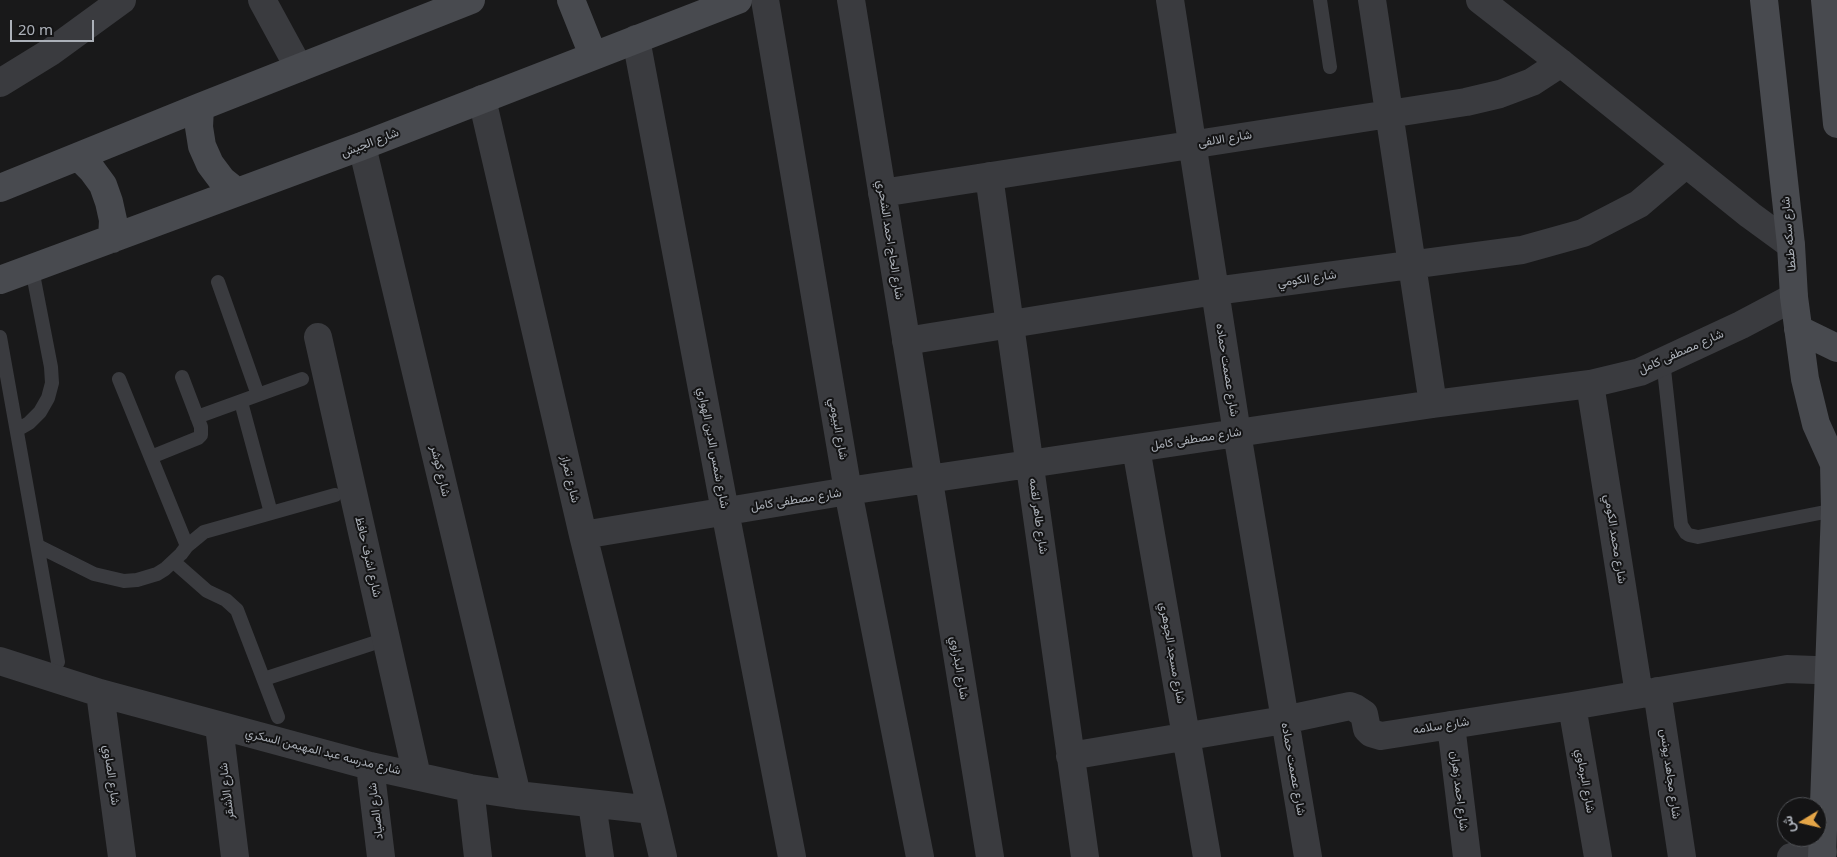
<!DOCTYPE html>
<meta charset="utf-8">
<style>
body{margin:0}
#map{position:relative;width:1837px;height:857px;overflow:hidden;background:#19191a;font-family:"Noto Sans",Vazirmatn,sans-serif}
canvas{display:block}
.north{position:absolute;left:1777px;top:797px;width:50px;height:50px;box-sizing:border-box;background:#141415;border:1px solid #515357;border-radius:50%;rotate:261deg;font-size:14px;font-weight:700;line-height:20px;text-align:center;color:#acb1b9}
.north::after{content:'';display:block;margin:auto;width:18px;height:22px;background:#e4a547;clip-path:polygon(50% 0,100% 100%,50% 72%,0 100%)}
.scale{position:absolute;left:10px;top:20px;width:84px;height:22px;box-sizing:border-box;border:2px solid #acb1b9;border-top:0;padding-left:6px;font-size:15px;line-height:18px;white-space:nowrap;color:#acb1b9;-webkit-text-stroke:4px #141415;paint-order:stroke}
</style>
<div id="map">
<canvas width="1837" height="857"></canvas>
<div class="north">ش</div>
<div class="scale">20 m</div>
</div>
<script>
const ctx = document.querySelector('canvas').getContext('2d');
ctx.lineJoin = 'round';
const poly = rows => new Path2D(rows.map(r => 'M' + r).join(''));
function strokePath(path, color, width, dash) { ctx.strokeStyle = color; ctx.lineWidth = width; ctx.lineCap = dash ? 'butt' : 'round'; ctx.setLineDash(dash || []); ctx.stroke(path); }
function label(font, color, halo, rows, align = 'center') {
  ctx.font = font + ' "Noto Sans",Vazirmatn,sans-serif'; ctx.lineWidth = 4; ctx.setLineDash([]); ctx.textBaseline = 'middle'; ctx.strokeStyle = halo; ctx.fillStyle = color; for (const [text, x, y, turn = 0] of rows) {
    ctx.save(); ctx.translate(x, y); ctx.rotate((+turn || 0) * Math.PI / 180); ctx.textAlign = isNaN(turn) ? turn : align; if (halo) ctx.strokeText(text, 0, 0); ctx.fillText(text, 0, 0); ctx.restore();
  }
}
const service = poly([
 [1320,0,1330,67],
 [218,282,258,395],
 [0,337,58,662],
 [1663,360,1681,525,1686,533,1689,535,1698,537,1835,510],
 [119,379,187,546],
 [241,402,271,513],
 [197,417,302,379],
 [17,430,29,423,40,412,48,398,52,383,51,367,32,269],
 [151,457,198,438,201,435,201,427,182,377],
 [38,546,94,574,124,581,137,580,157,574,165,569,181,554,187,546,204,532,335,495],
 [174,562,207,591,226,600,237,610,278,717],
 [264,679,377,642]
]);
const minor = poly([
 [262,0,299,68],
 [765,0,848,491,920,857],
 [851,0,990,857],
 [1170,0,1237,433,1308,857],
 [1372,0,1433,404],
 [1480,0,1561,63,1750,215,1791,245],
 [636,39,725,511,792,857],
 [0,83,52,51,122,0],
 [482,99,583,535,652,810,663,857],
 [362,146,517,795],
 [989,176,1085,857],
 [882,193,1466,102,1500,94,1532,82,1561,63],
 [318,337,417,776],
 [906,341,1215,291,1522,250,1583,233,1639,204,1686,164],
 [1590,384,1639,694],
 [1136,448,1207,857],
 [583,535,848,491,1237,433,1433,404,1590,384,1640,372,1741,325,1794,297],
 [0,661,100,693,370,766,470,788,517,795,652,810],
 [1657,691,1682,857],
 [100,693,122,857],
 [1572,706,1598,857],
 [1451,725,1467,857],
 [219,726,235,857],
 [1070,756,1284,720,1350,706,1355,708,1364,714,1367,729,1371,733,1381,736,1572,706,1787,669,1815,670,1837,673],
 [370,766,381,857],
 [470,788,478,857],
 [592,804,600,857],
 [1791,857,1823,852]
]);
const secondary = poly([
 [571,0,593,55],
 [1764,0,1791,245,1794,297,1805,379,1816,424,1834,464],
 [1825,0,1837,124],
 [200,107,199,127,202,146,210,164,222,180,237,192],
 [79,157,92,170,103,185,109,202,113,220,112,239],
 [0,188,200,107,471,0],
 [0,280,362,146,738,0],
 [1798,329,1837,348],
 [1822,857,1835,510,1834,464,1837,452]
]);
const streetNames = [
 ["شارع الالفى",1225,139,-9],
 ["شارع الجيش",370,143,-21],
 ["شارع سكه طنطا",1789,234,-95],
 ["شارع الحاج احمد الشحري",890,240,81],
 ["شارع الكومي",1307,279,-8],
 ["شارع مصطفى كامل",1681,352,-24],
 ["شارع عصمت حماده",1227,370,81],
 ["شارع البيومي",838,429,80],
 ["شارع مصطفى كامل",1196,439,-9],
 ["شارع شمس الدين الهواري",713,448,79],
 ["شارع كوشر",440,471,77],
 ["شارع تمراز",570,479,77],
 ["شارع مصطفى كامل",796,500,-9],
 ["شارع طاهر لقمه",1038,516,82],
 ["شارع محمد الكومي",1615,539,81],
 ["شارع اشرف حافظ",368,557,77],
 ["شارع مسجد الجوهري",1172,653,80],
 ["شارع البدراوي",959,668,81],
 ["شارع سلامه",1441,726,-9],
 ["شارع مدرسه عبد المهيمن السكري",323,752,14],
 ["شارع عصمت حماده",1293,769,80],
 ["شارع مجاهد يونس",1670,774,82],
 ["شارع الصاوي",111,775,82],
 ["شارع البرماوي",1585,781,80],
 ["شارع الأشقر",227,791,-97],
 ["شارع احمد زهران",1459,791,83],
 ["شارع الصياد",376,811,-97]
];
strokePath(service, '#3a3b3f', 14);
strokePath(minor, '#3a3b3f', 28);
strokePath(secondary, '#484a4f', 28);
label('12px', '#acb1b9', '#141415', streetNames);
</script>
